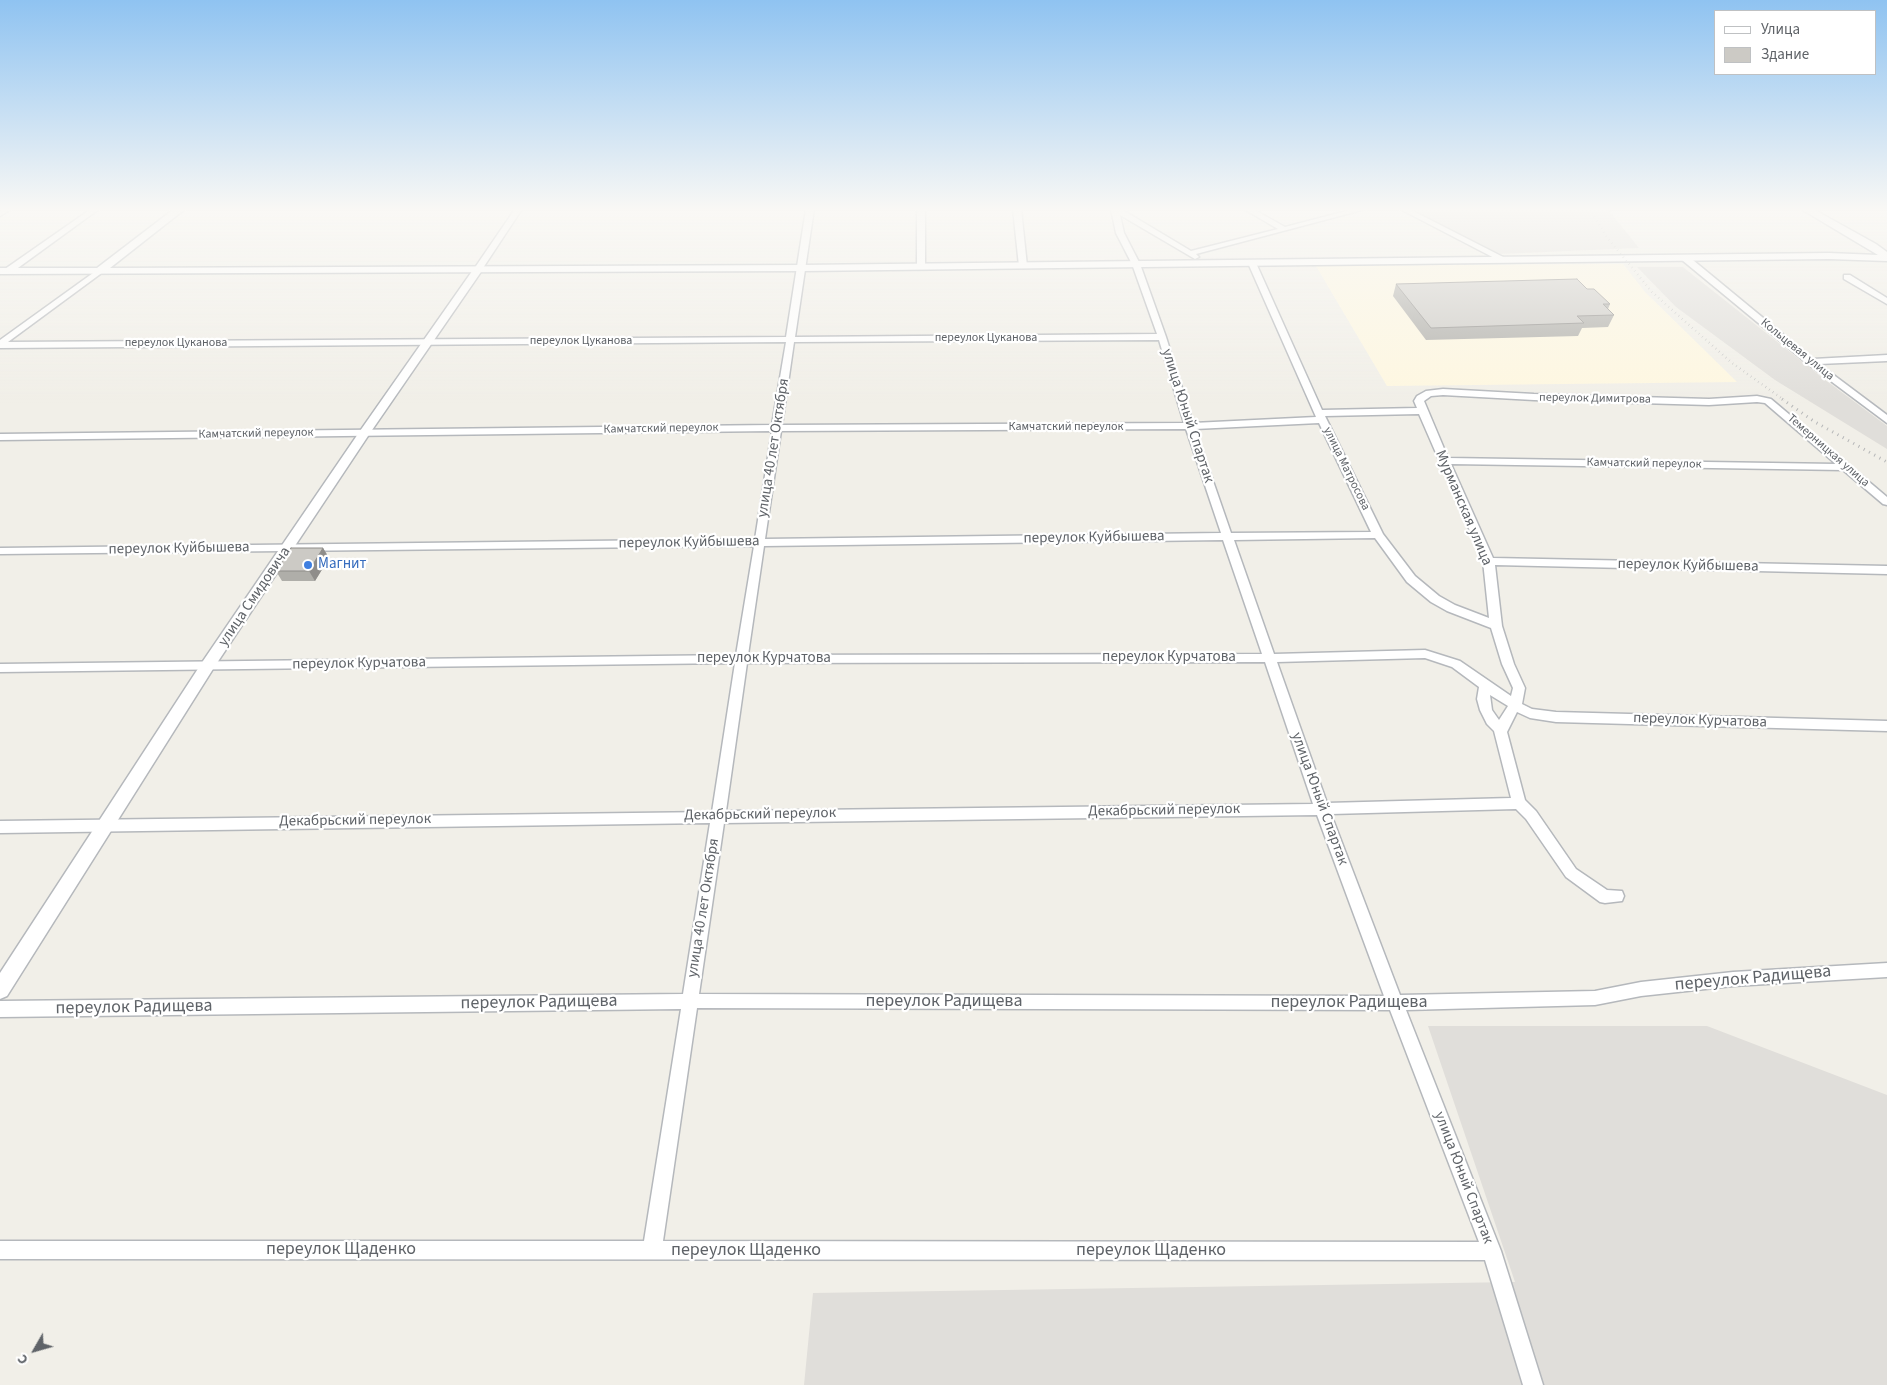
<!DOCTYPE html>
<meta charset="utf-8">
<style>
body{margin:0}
#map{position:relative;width:1887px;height:1385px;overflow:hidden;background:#f1efe8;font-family:"Source Sans 3",sans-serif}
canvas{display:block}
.legend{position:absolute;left:1714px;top:10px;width:162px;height:65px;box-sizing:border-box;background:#fff;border:1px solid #bfc1c3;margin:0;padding:6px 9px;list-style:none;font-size:15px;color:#5f6368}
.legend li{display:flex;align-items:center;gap:10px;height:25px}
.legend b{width:25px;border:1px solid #bfc1c3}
.north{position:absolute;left:10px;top:1325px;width:50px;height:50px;-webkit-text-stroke:4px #fff;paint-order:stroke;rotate:232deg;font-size:14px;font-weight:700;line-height:20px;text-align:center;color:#5f6368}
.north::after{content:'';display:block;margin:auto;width:18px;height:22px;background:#5f6368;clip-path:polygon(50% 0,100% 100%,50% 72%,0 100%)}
</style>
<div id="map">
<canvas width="1887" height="1385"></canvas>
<ul class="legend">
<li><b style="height:6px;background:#fff"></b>Улица</li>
<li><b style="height:14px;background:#cccac5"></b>Здание</li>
</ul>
<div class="north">С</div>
</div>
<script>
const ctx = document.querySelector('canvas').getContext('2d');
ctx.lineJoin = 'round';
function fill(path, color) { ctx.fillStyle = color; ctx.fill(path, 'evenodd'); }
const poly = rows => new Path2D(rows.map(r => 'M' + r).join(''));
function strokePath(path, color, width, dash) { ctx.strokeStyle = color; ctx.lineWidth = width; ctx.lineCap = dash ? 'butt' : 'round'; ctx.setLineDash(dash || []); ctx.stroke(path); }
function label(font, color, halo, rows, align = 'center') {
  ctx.font = font + ' "Source Sans 3",sans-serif'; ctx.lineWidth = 4.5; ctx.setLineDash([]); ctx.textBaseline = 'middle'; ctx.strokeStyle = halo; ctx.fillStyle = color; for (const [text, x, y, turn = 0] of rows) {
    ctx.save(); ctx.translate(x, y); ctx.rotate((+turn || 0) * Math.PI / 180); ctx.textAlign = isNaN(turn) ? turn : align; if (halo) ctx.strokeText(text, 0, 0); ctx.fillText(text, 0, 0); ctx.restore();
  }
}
const commercial = poly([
 [1623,264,1645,292,1737,382,1387,386,1316,266]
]);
const industrial = poly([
 [1407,209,1608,209,1639,248,1500,254],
 [1683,267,1824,379,1887,426,1887,449,1775,380,1676,307,1637,267],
 [1428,1026,1707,1026,1887,1095,1887,1385,804,1385,813,1293,1515,1282]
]);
const minor = poly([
 [3,209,11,209,0,216,0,211,3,209],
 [91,209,99,209,11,273,5,273,5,269,91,209],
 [515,209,522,209,481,271,475,271,474,269,515,209],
 [806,209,814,209,795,337,1157,334,1132,264,1116,233,1111,209,1121,209,1191,251,1278,229,1244,209,1253,209,1285,227,1354,209,1366,209,1196,254,1199,257,1195,259,1120,215,1124,233,1140,264,1166,337,1193,423,1316,417,1248,263,1252,261,1256,263,1322,410,1417,408,1414,401,1417,396,1426,391,1443,389,1534,394,1709,399,1757,396,1771,399,1887,497,1887,505,1883,504,1843,470,1451,464,1493,558,1887,566,1887,574,1495,565,1502,626,1514,664,1525,688,1522,704,1532,709,1556,712,1887,721,1887,731,1556,722,1530,718,1517,712,1507,732,1525,800,1536,811,1576,869,1607,890,1622,891,1624,896,1622,901,1605,903,1600,902,1566,877,1526,819,1516,809,1331,814,1400,995,1595,991,1641,982,1733,972,1887,963,1887,977,1733,986,1641,996,1595,1005,1406,1010,1501,1251,1543,1385,1523,1385,1485,1260,0,1259,0,1241,644,1241,681,1009,0,1017,0,1001,683,994,710,823,0,833,0,821,712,812,735,663,0,672,0,664,736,655,754,546,0,554,0,548,755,539,772,431,0,440,0,434,772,425,786,342,0,348,0,340,100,268,103,268,103,272,8,342,786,337,806,209],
 [1159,340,1184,423,782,425,794,342,1159,340],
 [1443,395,1534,400,1709,405,1757,402,1765,403,1836,464,1448,458,1424,401,1431,396,1443,395],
 [1419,414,1483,561,1489,618,1455,605,1439,596,1415,576,1383,534,1325,416,1419,414],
 [1319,423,1371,532,1231,533,1195,429,1319,423],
 [1186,429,1221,533,765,539,781,431,1186,429],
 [1375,538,1407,582,1431,602,1447,611,1491,628,1502,664,1513,688,1511,696,1460,661,1425,650,1274,654,1234,540,1375,538],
 [1223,540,1262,654,748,655,764,546,1223,540],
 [1425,658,1452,667,1479,687,1477,699,1480,710,1487,724,1494,731,1511,798,1327,803,1277,662,1425,658],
 [1265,662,1313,804,726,811,747,663,1265,662],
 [1490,695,1508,706,1499,720,1492,710,1490,695],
 [1317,815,1384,996,699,994,724,823,1317,815],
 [697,1008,1390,1010,1479,1242,663,1241,697,1008],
 [917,209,925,209,925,266,921,268,917,266,917,209],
 [1013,209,1021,209,1027,266,1023,268,1019,266,1013,209],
 [1400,209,1409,209,1509,260,1502,262,1400,209],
 [1682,256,1688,256,1813,359,1887,355,1887,361,1819,364,1887,415,1887,423,1808,364,1682,260,1682,256],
 [1844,275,1850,275,1887,298,1887,304,1844,279,1844,275]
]);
const tertiary = poly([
 [478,266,483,269,370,433,213,669,7,996,0,999,0,973,203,661,360,431,475,267,478,266]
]);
const secondary = poly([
 [174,209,185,209,110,268,802,265,1829,253,1878,255,1801,209,1813,209,1876,244,1887,252,1887,261,1829,259,802,271,0,274,0,268,97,268,174,209]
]);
const railFar1 = poly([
 [1590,209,1606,236,1652,292,1732,363,1784,400]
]);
const rail = poly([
 [1782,399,1815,422,1887,462]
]);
const wall = poly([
 [1396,284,1587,289,1610,304,1608,309,1614,315,1608,327,1582,328,1578,336,1426,340,1393,296],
 [323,548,329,558,315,581,282,581,276,571]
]);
const shadedWall = poly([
 [323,548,329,558,315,581,309,571]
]);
const building = poly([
 [1577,279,1587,289,1594,289,1610,304,1603,304,1614,315,1577,316,1584,323,1431,328,1396,284,1577,279],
 [291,548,323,548,309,571,276,571,291,548]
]);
const markers = [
 [308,565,5,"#3f7fe0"]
];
const farStreetnames = [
 ["переулок Цуканова",986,338],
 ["переулок Цуканова",581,341],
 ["переулок Цуканова",176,343],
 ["Кольцевая улица",1797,350,39],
 ["переулок Димитрова",1595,399,1],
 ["Камчатский переулок",1066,427],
 ["Камчатский переулок",661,429,-1],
 ["Камчатский переулок",256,434,-1],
 ["Темерницкая улица",1828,451,41],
 ["Камчатский переулок",1644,464,1],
 ["улица Матросова",1346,469,64]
];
const streetNames = [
 ["улица Юный Спартак",1187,416,72],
 ["улица 40 лет Октября",774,448,-81],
 ["Мурманская улица",1463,508,67],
 ["переулок Куйбышева",1094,538,-1],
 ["переулок Куйбышева",689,543,-1],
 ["переулок Куйбышева",179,549,-1],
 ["переулок Куйбышева",1688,566,1],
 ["улица Смидовича",255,597,-56],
 ["переулок Курчатова",1169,658],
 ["переулок Курчатова",764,659],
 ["переулок Курчатова",359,664,-1],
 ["переулок Курчатова",1700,721,2],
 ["улица Юный Спартак",1319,799,70],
 ["Декабрьский переулок",1164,811,-1],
 ["Декабрьский переулок",760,815,-1],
 ["Декабрьский переулок",355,821,-1],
 ["улица 40 лет Октября",704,908,-81],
 ["улица Юный Спартак",1463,1178,69]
];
const shopNames = [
 ["Магнит",318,565]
];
const nearStreetnames = [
 ["переулок Радищева",1753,979,-5],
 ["переулок Радищева",944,1002],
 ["переулок Радищева",539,1003,-1],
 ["переулок Радищева",1349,1003],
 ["переулок Радищева",134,1008,-1],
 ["переулок Щаденко",341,1250],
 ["переулок Щаденко",746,1251],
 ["переулок Щаденко",1151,1251]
];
fill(commercial, '#fef7e0');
fill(industrial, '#e0deda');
strokePath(minor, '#b5b8bc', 3);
strokePath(tertiary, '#b5b8bc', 3);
strokePath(secondary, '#b6babf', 3);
fill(minor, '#fff');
fill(tertiary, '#fff');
fill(secondary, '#fff');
strokePath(railFar1, '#b6b7b8', 2.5, [0.5, 4]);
strokePath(rail, '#b6b7b8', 3, [1, 5]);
fill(wall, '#afaea9');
fill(shadedWall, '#8f8d8a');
fill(building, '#cccac5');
strokePath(building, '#8f8d8a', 1);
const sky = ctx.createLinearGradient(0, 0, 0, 403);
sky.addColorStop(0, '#8fc3f1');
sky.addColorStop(0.52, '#f9f8f5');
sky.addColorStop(1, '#f9f8f500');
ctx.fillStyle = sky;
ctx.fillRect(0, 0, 1887, 403);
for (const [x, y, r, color] of markers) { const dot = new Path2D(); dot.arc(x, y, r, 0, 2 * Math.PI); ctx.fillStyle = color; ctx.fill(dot); strokePath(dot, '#fff', 2); }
label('12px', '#5f6368', '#fff', farStreetnames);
label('15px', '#5f6368', '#fff', streetNames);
label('15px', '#366cbe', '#fff', shopNames, 'left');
label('18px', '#5f6368', '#fff', nearStreetnames);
</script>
